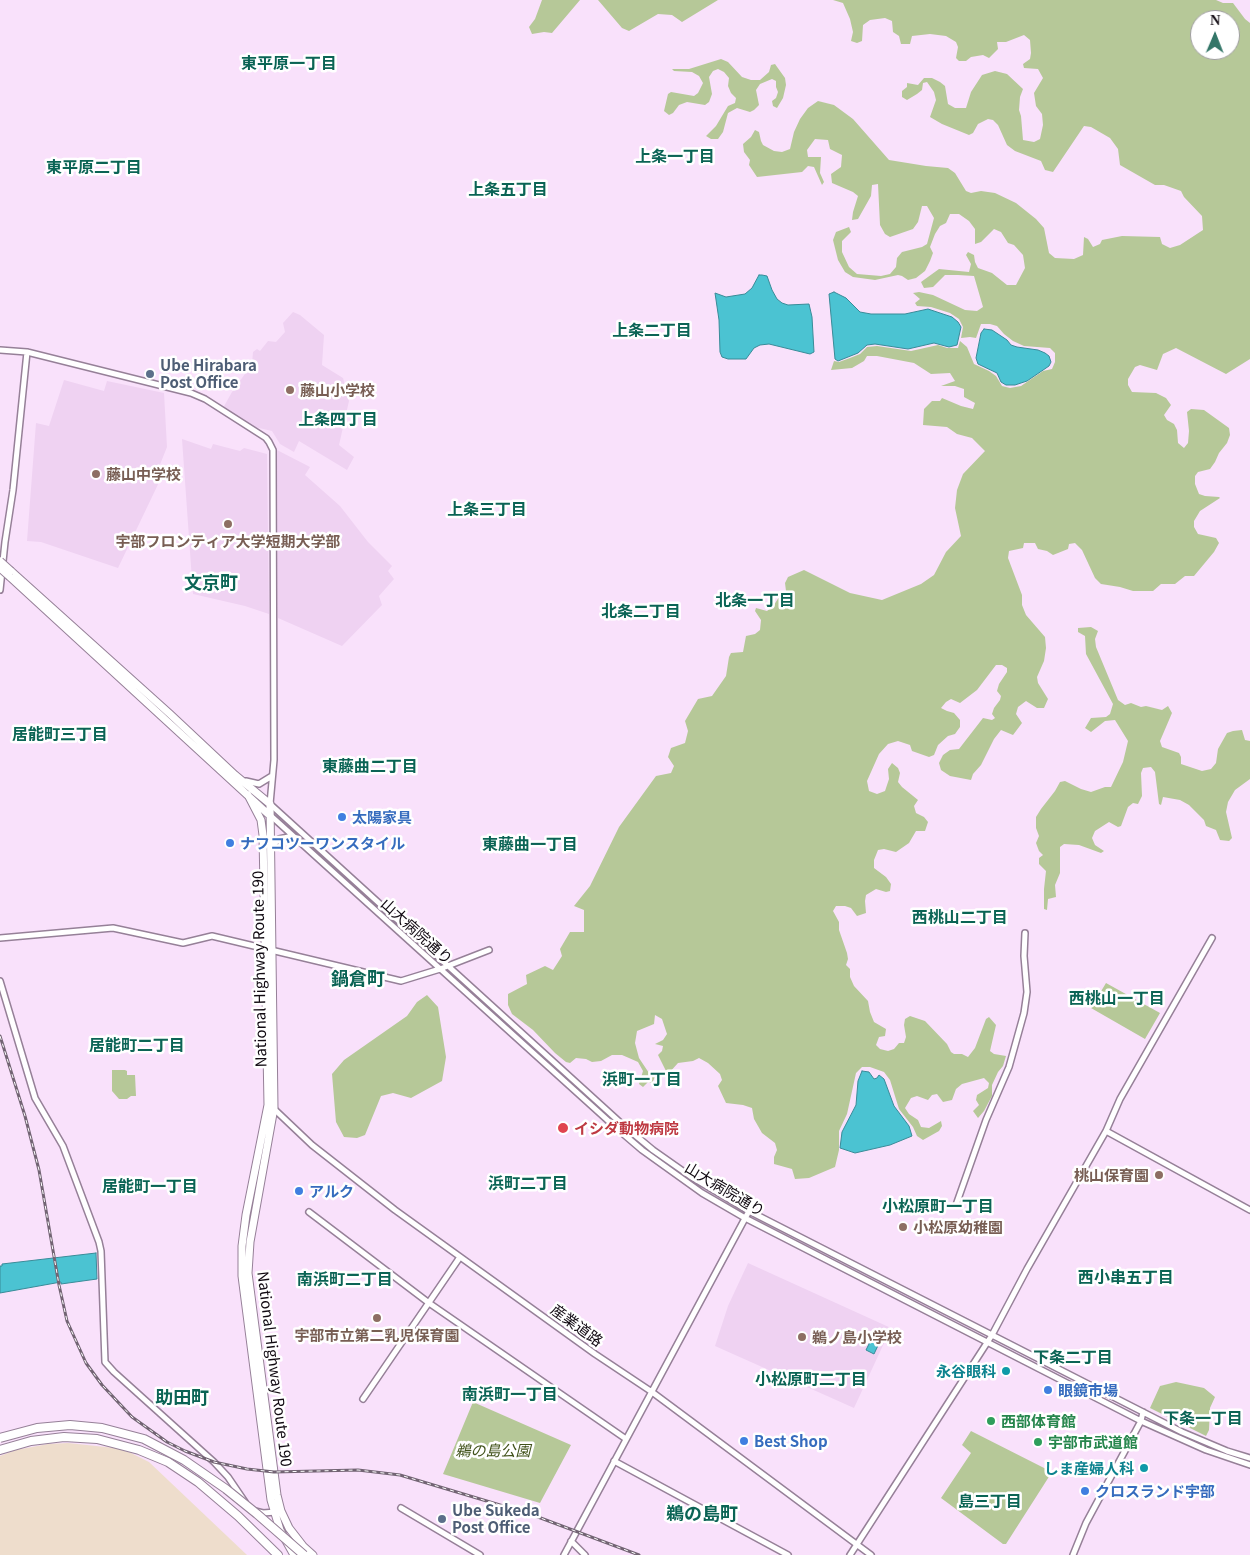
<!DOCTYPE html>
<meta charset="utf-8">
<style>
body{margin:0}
#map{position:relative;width:1250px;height:1555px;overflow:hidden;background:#f9e1fb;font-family:Georgia,serif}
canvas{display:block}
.north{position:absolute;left:1190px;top:10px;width:50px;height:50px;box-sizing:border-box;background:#fff;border:1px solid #9f9da0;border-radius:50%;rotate:1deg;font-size:14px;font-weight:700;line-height:20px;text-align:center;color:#100911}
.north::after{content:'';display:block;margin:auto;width:18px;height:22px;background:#337668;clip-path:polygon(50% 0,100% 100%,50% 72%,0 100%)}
</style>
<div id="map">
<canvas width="1250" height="1555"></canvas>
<div class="north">N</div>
</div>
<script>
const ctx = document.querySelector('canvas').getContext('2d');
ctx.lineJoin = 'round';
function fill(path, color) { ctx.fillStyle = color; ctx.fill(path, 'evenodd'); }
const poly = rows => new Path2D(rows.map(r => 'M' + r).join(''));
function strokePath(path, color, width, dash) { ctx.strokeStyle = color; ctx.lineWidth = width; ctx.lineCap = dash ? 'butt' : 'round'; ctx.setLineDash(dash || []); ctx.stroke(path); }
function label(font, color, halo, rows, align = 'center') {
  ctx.font = font + ' Georgia,"Noto Sans JP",serif'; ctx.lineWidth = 5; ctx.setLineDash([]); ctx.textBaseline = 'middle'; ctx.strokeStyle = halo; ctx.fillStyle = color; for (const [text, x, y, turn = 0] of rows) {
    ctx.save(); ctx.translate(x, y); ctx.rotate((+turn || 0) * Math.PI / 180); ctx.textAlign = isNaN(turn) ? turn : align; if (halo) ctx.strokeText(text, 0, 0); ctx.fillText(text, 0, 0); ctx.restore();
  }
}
const built = poly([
 [293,312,300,315,324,335,322,365,343,378,349,401,339,445,354,457,347,470,299,441,294,452,280,444,272,431,250,426,223,408,232,392,252,364,253,352,257,349,260,351,268,341,276,342,285,332,283,323],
 [64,380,104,391,107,381,164,393,167,447,157,472,162,476,118,568,41,542,27,541,36,423,49,426],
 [182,439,211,449,213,444,240,451,244,448,267,454,269,614,245,606,193,594],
 [277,450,310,467,305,475,340,506,368,542,392,566,388,571,394,579,379,596,382,605,342,646,278,618],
 [748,1263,891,1328,854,1408,715,1346,728,1306]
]);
const industrial = poly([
 [68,1443,115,1448,131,1453,149,1462,247,1555,0,1555,0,1456,16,1450,48,1444]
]);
const green = poly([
 [542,0,580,0,552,33,544,32,532,34,529,27,535,19],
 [598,0,718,0,682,22,672,15,658,14,629,31,622,28],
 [833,0,1216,0,1223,3,1233,3,1245,19,1250,23,1250,359,1226,374,1176,348,1163,354,1157,370,1140,365,1135,367,1128,379,1128,385,1132,392,1156,393,1166,398,1171,405,1164,415,1167,420,1174,424,1177,430,1178,443,1184,448,1188,443,1189,431,1187,412,1191,409,1204,410,1229,428,1230,435,1227,443,1219,453,1215,462,1210,469,1198,472,1195,476,1195,484,1199,494,1205,496,1219,497,1220,498,1200,511,1194,521,1194,527,1198,534,1216,538,1219,543,1214,552,1194,576,1185,576,1175,584,1161,584,1153,591,1133,591,1120,587,1101,584,1095,578,1082,550,1075,543,1069,544,1068,549,1053,555,1047,551,1038,549,1035,543,1024,543,1023,548,1009,551,1008,558,1022,595,1022,605,1026,615,1045,637,1046,648,1044,661,1037,677,1038,683,1048,699,1044,708,1037,708,1026,701,1018,707,1016,714,1022,723,1013,735,1001,730,994,739,981,765,973,774,971,780,950,776,941,770,939,763,943,755,950,750,959,749,983,718,992,720,995,718,992,714,994,708,1000,700,1001,696,997,691,999,684,1007,672,1007,668,1002,665,996,665,977,690,960,703,951,699,946,702,941,708,947,711,954,713,960,720,960,727,955,734,948,736,938,745,934,755,929,757,912,751,910,745,898,741,888,744,879,754,867,781,869,791,877,794,885,791,889,779,888,769,892,763,898,768,900,773,898,782,902,787,918,800,914,806,916,813,924,817,928,822,925,831,916,831,909,843,896,852,884,849,878,850,874,860,874,868,886,877,891,884,890,891,886,892,876,889,866,895,865,901,866,913,857,916,851,908,845,906,836,906,833,911,839,922,839,930,847,953,848,959,846,965,850,969,850,977,854,986,868,1001,870,1012,874,1022,886,1029,885,1036,879,1037,876,1045,880,1049,888,1051,894,1049,899,1043,904,1043,906,1037,904,1025,905,1019,910,1016,925,1021,947,1044,951,1052,954,1054,962,1054,968,1057,975,1048,986,1019,989,1017,996,1025,990,1051,994,1054,1006,1056,1003,1066,998,1072,992,1085,992,1096,984,1111,978,1118,973,1111,979,1105,976,1100,977,1095,988,1088,989,1083,984,1078,962,1084,956,1089,952,1100,943,1102,937,1094,932,1095,928,1100,917,1096,911,1098,905,1108,909,1114,918,1120,921,1127,929,1128,941,1121,942,1126,939,1131,923,1140,917,1136,913,1127,899,1109,890,1080,884,1072,870,1067,862,1067,856,1073,847,1114,839,1131,839,1150,835,1167,809,1178,795,1179,792,1169,774,1164,774,1157,777,1150,775,1143,762,1133,754,1119,752,1108,743,1105,726,1103,718,1086,722,1080,720,1074,708,1063,699,1058,693,1061,678,1063,669,1073,666,1071,658,1055,662,1051,663,1046,655,1044,663,1040,667,1034,662,1019,655,1015,654,1024,637,1031,635,1043,639,1058,649,1073,655,1077,652,1083,648,1082,643,1087,639,1084,643,1071,638,1062,629,1058,622,1055,612,1055,601,1061,592,1062,586,1059,576,1058,570,1063,566,1062,555,1053,533,1030,512,1014,508,1005,508,994,527,984,526,975,545,966,553,970,562,956,560,949,570,932,584,932,584,910,574,906,590,886,619,827,656,776,671,773,674,766,668,757,671,748,685,743,688,731,685,721,698,699,712,696,726,676,729,657,731,653,743,652,746,636,755,634,760,630,761,620,755,611,756,608,767,611,774,605,779,597,786,591,785,583,788,577,804,570,850,593,882,600,921,584,934,575,946,552,961,536,955,508,957,490,963,474,985,451,972,438,957,434,947,427,923,425,924,409,932,401,940,401,942,398,961,406,973,409,975,403,964,397,964,389,955,386,941,386,955,381,950,373,931,374,914,363,877,356,867,356,864,361,852,368,831,370,834,361,839,362,850,358,860,354,867,347,877,346,911,351,938,345,947,348,958,348,960,341,967,347,974,364,989,371,996,376,1002,386,1010,388,1021,386,1043,371,1052,369,1055,362,1055,353,1050,348,1024,346,1013,341,1004,334,997,326,990,324,981,324,976,338,970,337,961,338,963,327,959,319,950,313,931,307,917,306,915,303,920,299,913,293,919,292,933,295,965,310,977,311,983,307,974,276,958,275,945,275,933,287,924,288,921,282,939,269,969,272,971,264,966,255,968,252,974,255,975,262,978,268,992,273,1007,285,1016,285,1025,268,1023,255,1014,245,1008,243,1001,232,994,229,981,242,975,244,975,229,969,221,959,214,950,214,946,223,940,226,935,234,930,247,933,253,930,261,925,271,916,278,908,280,902,276,898,275,875,280,853,277,845,272,838,260,833,240,836,232,849,227,851,232,842,241,842,252,849,267,857,274,881,276,890,274,896,267,897,258,902,252,922,247,927,244,934,218,927,206,922,206,918,222,913,229,890,237,885,234,880,225,878,184,872,185,871,196,858,219,852,220,853,212,858,196,853,192,832,183,831,174,841,167,842,155,830,149,828,140,815,139,807,150,808,157,821,157,820,173,824,182,822,185,814,167,808,166,802,172,757,177,749,165,750,160,744,152,743,144,751,137,755,130,759,132,761,141,763,145,774,151,782,152,790,149,794,132,800,119,808,108,818,101,834,105,853,119,889,160,926,166,948,168,955,173,966,191,971,193,981,191,995,193,1016,203,1036,219,1044,228,1049,253,1055,258,1074,259,1083,255,1084,237,1088,239,1093,247,1100,244,1102,240,1122,236,1160,237,1162,244,1170,248,1180,245,1203,230,1202,216,1184,197,1181,191,1164,185,1155,185,1120,165,1118,149,1110,138,1091,127,1084,126,1053,172,1045,170,1041,161,1015,151,1007,145,998,125,993,120,988,119,978,124,973,133,969,135,942,124,930,117,936,100,934,92,927,82,923,83,922,90,917,94,907,100,902,97,902,91,907,87,907,83,918,85,924,78,932,78,940,82,945,86,948,104,955,108,966,108,971,92,982,75,995,71,1007,74,1023,89,1020,97,1019,110,1021,116,1023,140,1034,142,1040,139,1043,125,1042,114,1036,106,1034,93,1043,78,1038,69,1024,68,1023,64,1030,59,1031,53,1030,40,1024,35,1006,42,997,42,998,49,989,58,983,55,971,57,966,61,959,61,956,58,958,47,956,42,946,36,930,34,912,36,910,44,901,44,899,36,893,32,892,21,885,18,870,20,863,25,862,41,857,43,851,41,853,32,850,19,843,3],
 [1200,20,1230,20,1230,50,1200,50],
 [721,59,728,62,742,77,751,80,760,80,769,72,771,65,775,64,785,78,786,85,783,98,777,108,773,106,772,101,776,98,778,92,776,87,776,81,772,79,760,84,756,90,759,105,754,110,750,112,737,108,728,113,723,132,718,139,711,139,706,136,716,126,728,106,735,103,736,98,731,93,728,86,729,78,724,72,718,69,713,71,709,77,712,94,709,102,705,105,687,102,679,105,673,113,669,115,664,111,668,94,671,92,694,96,698,93,703,83,699,76,692,72,674,71,672,69,689,69],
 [1091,627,1098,631,1095,639,1096,647,1118,700,1125,705,1131,703,1141,707,1146,706,1162,710,1168,706,1172,713,1160,741,1162,747,1179,753,1181,757,1181,764,1202,771,1211,769,1216,763,1218,749,1227,733,1233,731,1242,730,1245,740,1250,741,1250,779,1235,790,1228,802,1226,812,1232,838,1229,841,1220,840,1216,830,1206,826,1204,820,1189,805,1180,800,1163,797,1161,805,1159,804,1155,772,1151,767,1143,768,1141,773,1142,796,1138,804,1133,803,1128,807,1121,826,1118,827,1109,822,1095,831,1092,838,1095,845,1104,851,1101,853,1079,845,1064,844,1060,847,1060,873,1055,885,1056,897,1048,899,1047,910,1044,909,1044,889,1046,871,1039,864,1039,858,1043,855,1039,851,1036,843,1039,836,1036,828,1036,817,1041,809,1055,791,1060,782,1065,781,1081,789,1091,792,1105,787,1111,787,1123,762,1128,741,1115,720,1105,721,1091,732,1085,728,1091,718,1106,717,1110,714,1113,704,1086,654,1085,636,1078,632,1078,628],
 [1106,983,1160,1013,1145,1039,1091,1008],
 [427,995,438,1007,446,1057,442,1081,411,1098,393,1093,381,1096,365,1135,357,1138,344,1137,336,1122,332,1074,344,1060,407,1016,417,1002],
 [112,1070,125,1070,127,1071,127,1075,135,1075,136,1096,131,1096,127,1099,119,1099,112,1091],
 [1176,1382,1204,1388,1215,1397,1210,1408,1209,1430,1206,1436,1150,1408,1160,1386],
 [473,1402,571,1445,540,1503,443,1474],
 [971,1431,1052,1472,1006,1544,1003,1544,941,1498,971,1453,962,1445]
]);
const water = poly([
 [759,275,762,275,767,276,772,290,777,299,782,303,788,305,809,304,812,317,814,352,810,354,769,344,760,345,754,348,746,359,728,359,722,357,720,352,719,320,715,293,726,297,745,294,752,288,759,275],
 [834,292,846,298,860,312,871,314,905,314,928,309,952,317,958,322,961,327,957,345,949,347,934,343,908,349,875,344,867,345,858,353,838,361,835,359,829,294,834,292],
 [984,329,992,330,1007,340,1011,345,1017,347,1038,350,1045,353,1049,356,1051,362,1049,366,1027,381,1015,385,1006,385,1001,382,997,373,978,364,976,358,981,333,984,329],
 [862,1071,869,1072,874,1079,877,1078,879,1075,884,1079,894,1106,909,1126,912,1136,890,1145,855,1153,840,1148,842,1132,856,1105,858,1081,862,1071],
 [96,1253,97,1279,61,1284,61,1282,0,1293,0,1266,2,1266,2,1264,96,1253],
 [874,1334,882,1337,874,1354,866,1350,874,1334]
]);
const tertiary = poly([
 [0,350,27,352,191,393,205,399,266,438,269,442,273,450,274,760,270,804,623,1125,653,1150,690,1176,749,1211,1182,1432,1227,1451,1250,1458],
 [0,590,5,542,13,490,27,352],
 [246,781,259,784,272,776],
 [270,815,614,1126,642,1150,702,1193,745,1218,1141,1421,1206,1450,1250,1465],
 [271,847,279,839,293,836],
 [0,938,113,928,183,943,212,936,401,981,440,969,489,950],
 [0,981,35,1098,63,1146,99,1242,101,1251,105,1362,114,1372,214,1462,228,1477,245,1502],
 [273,1108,312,1145,395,1210,595,1354,652,1392,871,1555],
 [1106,1131,1250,1210],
 [956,1205,986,1120,1009,1067,1024,1013,1027,992,1024,956,1025,933],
 [309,1212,429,1303,626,1439],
 [363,1399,460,1257],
 [614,1461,788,1555],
 [401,1508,480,1555],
 [255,1511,263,1513,276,1512],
 [571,1541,585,1555],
 [564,1555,749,1211],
 [850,1555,992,1335,1027,1269,1106,1131,1120,1099,1212,938],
 [1073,1555,1086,1523,1141,1421,1143,1412]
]);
const trunk = poly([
 [11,571,170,714,235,775,270,804,274,1108,250,1242,248,1273,277,1495,281,1511,289,1528,303,1546,313,1555],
 [10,577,268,814],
 [248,795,261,820,263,835,268,1105,246,1215,242,1246,242,1276,271,1500,280,1530,294,1555]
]);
const motorway = poly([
 [0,1450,31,1441,64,1437,97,1439,139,1450,168,1462,198,1482,238,1516,278,1555]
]);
const rail = poly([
 [0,1036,25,1116,39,1170,59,1285,67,1321,86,1363,102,1385,132,1417,167,1442,185,1451,214,1462,247,1469,274,1472,358,1470,400,1475,530,1514,639,1555]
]);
const trunkBridge = poly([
 [0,561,11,571],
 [0,568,10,577]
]);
const motorwayBridge = poly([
 [0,1438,37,1428,70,1425,102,1428,144,1439,184,1460,226,1489,257,1514,304,1555]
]);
const markers = [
 [150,374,5,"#5c6f8a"],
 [290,390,5,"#8d6e63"],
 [96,474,5,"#8d6e63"],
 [228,524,5,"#8d6e63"],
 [342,817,5,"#3f7fe0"],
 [230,843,5,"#3f7fe0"],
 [563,1128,6,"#e0444e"],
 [1159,1175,5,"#8d6e63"],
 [299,1191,5,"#3f7fe0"],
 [903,1227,5,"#8d6e63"],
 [377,1318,5,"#8d6e63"],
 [802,1337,5,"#8d6e63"],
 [1006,1371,5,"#0f9aa8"],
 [1048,1390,5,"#3f7fe0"],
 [991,1421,5,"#2e9e5b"],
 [744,1441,5,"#3f7fe0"],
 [1038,1442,5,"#2e9e5b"],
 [1144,1468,5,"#0f9aa8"],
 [1085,1491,5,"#3f7fe0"],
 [442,1519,5,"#5c6f8a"]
];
const serviceNames = [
 ["Ube Hirabara",160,365],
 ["Post Office",160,382],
 ["Ube Sukeda",452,1510],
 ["Post Office",452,1527]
];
const educationNames = [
 ["藤山小学校",300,390],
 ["藤山中学校",106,474],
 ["宇部フロンティア大学短期大学部",228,541,"center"],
 ["桃山保育園",1149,1175,"right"],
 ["小松原幼稚園",913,1227],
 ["宇部市立第二乳児保育園",377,1335,"center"],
 ["鵜ノ島小学校",812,1337]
];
const shopNames = [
 ["太陽家具",352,817],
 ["ナフコツーワンスタイル",240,843],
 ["アルク",309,1191],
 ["眼鏡市場",1058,1390],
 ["Best Shop",754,1441],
 ["クロスランド宇部",1095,1491]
];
const streetNames = [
 ["山大病院通り",417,931,42],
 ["National Highway Route 190",259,969,-91],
 ["山大病院通り",725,1189,31],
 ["産業道路",577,1325,36],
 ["National Highway Route 190",275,1369,83]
];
const healthNames = [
 ["イシダ動物病院",574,1128]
];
const cultureNames = [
 ["永谷眼科",996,1371],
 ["しま産婦人科",1134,1468]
];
const leisureNames = [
 ["西部体育館",1001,1421],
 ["宇部市武道館",1048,1442]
];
const parkNames = [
 ["鵜の島公園",493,1450]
];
const neighbourhoodNames = [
 ["東平原一丁目",289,63],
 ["上条一丁目",675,156],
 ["東平原二丁目",94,167],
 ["上条五丁目",508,189],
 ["上条二丁目",652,330],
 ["上条四丁目",338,419],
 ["上条三丁目",487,509],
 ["北条一丁目",755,600],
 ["北条二丁目",641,611],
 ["居能町三丁目",60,734],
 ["東藤曲二丁目",370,766],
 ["東藤曲一丁目",530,844],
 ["西桃山二丁目",960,917],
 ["西桃山一丁目",1117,998],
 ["居能町二丁目",137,1045],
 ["浜町一丁目",642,1079],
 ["浜町二丁目",528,1183],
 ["居能町一丁目",150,1186],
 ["小松原町一丁目",938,1206],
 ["西小串五丁目",1126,1277],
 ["南浜町二丁目",345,1279],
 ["下条二丁目",1073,1357],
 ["小松原町二丁目",811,1379],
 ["南浜町一丁目",510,1394],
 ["下条一丁目",1203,1418],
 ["島三丁目",990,1501]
];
const quarterNames = [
 ["文京町",211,582],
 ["鍋倉町",358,978],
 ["助田町",182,1397],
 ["鵜の島町",702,1513]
];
fill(built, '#efd2f2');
fill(industrial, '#edc');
fill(green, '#b6c898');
fill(water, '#4bc3d2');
strokePath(water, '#398b98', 1);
strokePath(tertiary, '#968098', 8);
strokePath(trunk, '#968098', 9);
strokePath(motorway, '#968098', 10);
strokePath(tertiary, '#fff', 5);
strokePath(trunk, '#fff', 7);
strokePath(motorway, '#fff', 8);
strokePath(rail, '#726473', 3);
strokePath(rail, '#fff', 1, [4]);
strokePath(trunkBridge, '#968098', 9, []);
strokePath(motorwayBridge, '#968098', 10, []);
strokePath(trunkBridge, '#fff', 7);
strokePath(motorwayBridge, '#fff', 8);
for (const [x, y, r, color] of markers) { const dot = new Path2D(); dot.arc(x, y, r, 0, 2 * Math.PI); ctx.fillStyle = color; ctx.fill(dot); strokePath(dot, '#fff', 2); }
label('bold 15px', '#4e5e75', '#fff', serviceNames, 'left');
label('bold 15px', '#785e54', '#fff', educationNames, 'left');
label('bold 15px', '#366cbe', '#fff', shopNames, 'left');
label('15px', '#100911', '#fff', streetNames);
label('bold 15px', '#be3a42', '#fff', healthNames, 'left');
label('bold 15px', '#0d838f', '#fff', cultureNames, 'right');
label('bold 15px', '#27864d', '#fff', leisureNames, 'left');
label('italic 15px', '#41521b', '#fff', parkNames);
label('bold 16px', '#0b6455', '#fff', neighbourhoodNames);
label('bold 18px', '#0b6455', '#fff', quarterNames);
</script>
